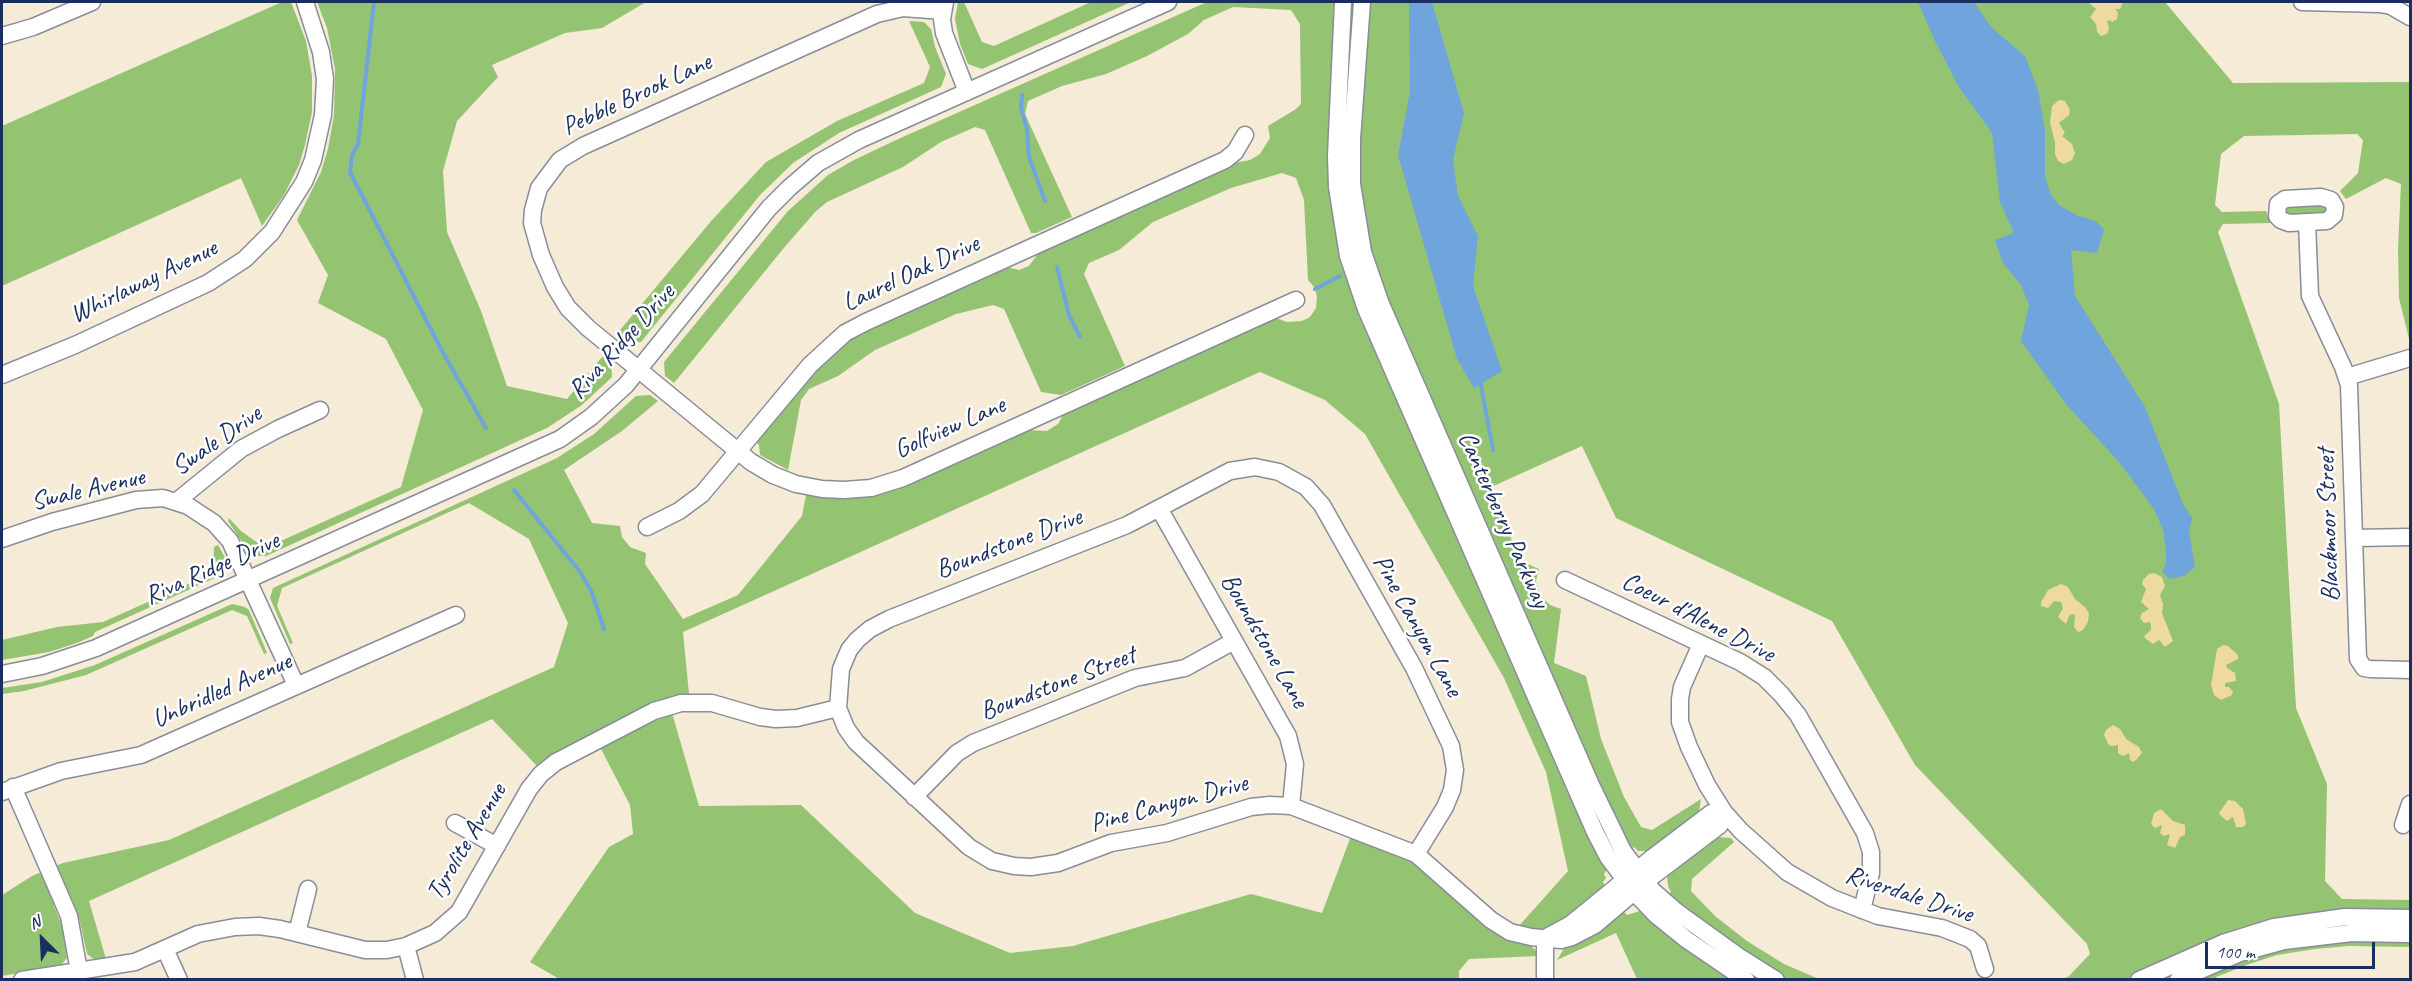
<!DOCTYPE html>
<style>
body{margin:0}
#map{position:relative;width:2412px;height:981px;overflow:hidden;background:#f5ebd6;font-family:Caveat,sans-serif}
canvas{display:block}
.frame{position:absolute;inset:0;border:3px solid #1b2f5e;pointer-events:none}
.north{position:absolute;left:12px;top:909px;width:60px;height:60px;-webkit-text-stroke:4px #fff;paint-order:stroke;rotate:336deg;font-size:16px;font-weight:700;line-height:24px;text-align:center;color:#1b2f5e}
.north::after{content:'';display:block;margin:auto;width:21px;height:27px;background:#1b2f5e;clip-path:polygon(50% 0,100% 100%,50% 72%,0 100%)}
.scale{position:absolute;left:2205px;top:942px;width:170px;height:27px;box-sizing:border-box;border:3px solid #1b2f5e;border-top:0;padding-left:8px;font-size:18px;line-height:21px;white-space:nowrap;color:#1b2f5e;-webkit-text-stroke:4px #fff;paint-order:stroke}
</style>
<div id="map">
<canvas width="2412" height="981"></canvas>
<div class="frame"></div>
<div class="north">N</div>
<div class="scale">100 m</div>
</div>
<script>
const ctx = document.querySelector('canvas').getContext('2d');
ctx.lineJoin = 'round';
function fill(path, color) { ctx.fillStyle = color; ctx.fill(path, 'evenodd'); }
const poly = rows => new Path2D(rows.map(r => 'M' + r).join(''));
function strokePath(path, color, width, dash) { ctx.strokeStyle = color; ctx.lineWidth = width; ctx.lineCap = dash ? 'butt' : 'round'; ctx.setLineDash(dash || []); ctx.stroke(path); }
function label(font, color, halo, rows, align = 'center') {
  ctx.font = font + ' Caveat,sans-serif'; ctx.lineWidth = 5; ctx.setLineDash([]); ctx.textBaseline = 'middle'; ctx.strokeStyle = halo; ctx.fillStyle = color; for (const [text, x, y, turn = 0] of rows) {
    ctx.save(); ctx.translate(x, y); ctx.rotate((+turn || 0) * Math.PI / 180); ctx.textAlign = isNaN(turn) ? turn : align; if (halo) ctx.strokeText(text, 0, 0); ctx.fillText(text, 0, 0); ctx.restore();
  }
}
const green = poly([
 [282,2,291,2,306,41,312,76,312,112,305,145,299,165,284,195,262,226,241,178,2,286,2,126],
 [317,2,646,2,602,28,565,33,492,65,498,77,457,121,443,171,447,232,481,311,507,386,567,399,603,356,611,363,612,377,582,405,547,428,266,556,259,556,248,551,228,521,229,518,241,531,265,548,401,487,423,410,386,339,318,303,328,275,297,220,321,172,328,149,334,115,335,69,327,28],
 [958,2,964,2,982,42,994,46,1091,2,1131,2,982,69,968,64,960,44,955,19],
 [1207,2,1334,2,1331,168,1607,869,1604,874,1606,878,1603,882,1606,889,1573,916,1549,928,1540,929,1519,926,1568,871,1546,772,1504,678,1365,434,1325,400,1260,372,683,632,689,694,669,698,538,767,492,719,89,901,106,959,95,960,87,954,80,922,72,899,54,906,63,928,66,952,67,958,61,965,2,976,2,895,32,876,63,863,169,840,554,667,568,623,529,539,469,503,282,588,277,606,293,643,290,644,270,598,273,588,557,458,594,434,636,396,650,395,658,401,622,431,564,470,592,523,620,526,622,537,630,547,646,553,645,564,683,619,738,595,802,516,806,495,819,497,1027,430,1047,431,1058,424,1064,413,1276,318,1287,322,1302,321,1310,317,1316,308,1317,297,1315,288,1308,280,1304,200,1296,178,1282,173,1231,188,1153,222,1119,250,1089,263,1084,274,1125,366,1061,395,1041,392,1004,309,993,305,956,314,875,350,838,376,809,389,801,400,788,470,760,455,759,445,756,442,830,354,855,336,1007,267,1019,270,1029,266,1040,251,1234,163,1250,160,1260,154,1270,138,1268,126,1296,109,1301,104,1300,24,1291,10,1233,7,1204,20,1188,34,1147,56,1106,74,1062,86,1028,101,1025,114,1072,217,1036,233,1031,233,985,130,975,127,941,142,903,167,827,202,815,212,783,249,674,383,665,376,664,362,788,211,828,175,852,161,896,140],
 [1368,2,2165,2,2233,83,2410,82,2410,343,2399,298,2398,249,2401,184,2386,178,2346,199,2340,191,2358,173,2363,140,2357,134,2244,136,2221,154,2215,205,2222,212,2266,211,2270,223,2223,224,2218,232,2279,404,2296,708,2327,784,2325,881,2342,899,2410,900,2410,913,2196,950,2127,979,2061,979,2068,977,2090,954,2087,944,1915,765,1832,621,1616,518,1582,446,1489,488,1521,561,1539,569,1536,581,1540,595,1550,605,1561,609,1554,663,1586,676,1601,739,1624,797,1641,827,1652,830,1701,799,1699,812,1701,815,1648,851,1638,851,1634,847,1628,851,1378,287,1356,176],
 [909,21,924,22,931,29,935,47,946,74,941,87,839,133,793,163,760,195,641,342,627,344,616,335,712,220,766,162,837,121,924,83,930,67],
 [2323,205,2328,208,2326,214,2290,216,2286,211,2288,206],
 [218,545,227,561,224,571,217,577,95,632,93,636,77,643,49,652,2,660,2,640,57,627,103,622,213,573,214,547],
 [232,604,245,607,249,610,267,653,264,654,247,616,232,610,86,675,24,691,2,694,2,688,42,682,95,665],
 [672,713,699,806,801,805,915,913,1010,953,1073,946,1251,894,1322,913,1351,836,1415,863,1530,945,1536,951,1537,956,1469,959,1459,971,1459,980,561,980,530,962,609,847,633,834,630,805,600,747],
 [1716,834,1718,837,1731,838,1734,842,1692,879,1691,891,1715,916,1747,941,1784,964,1819,979,1787,979,1767,969,1666,897,1671,892,1668,886,1667,874],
 [1643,910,1737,979,1637,979,1616,933,1557,960,1565,947,1588,939,1624,912,1627,915],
 [2410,938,2410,947,2349,946,2315,949,2277,955,2249,964,2216,977,2217,979,2188,980,2218,966,2295,943]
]);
const sand = poly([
 [2088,2,2123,2,2120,9,2115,9,2118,13,2117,19,2112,22,2110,20,2107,21,2109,29,2107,34,2101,36,2097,32,2096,24,2090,17,2096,9],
 [2059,100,2065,101,2070,110,2069,115,2059,123,2065,133,2062,136,2072,144,2075,153,2072,160,2064,164,2058,161,2055,154,2055,142,2050,123,2052,106],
 [2154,573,2162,577,2165,586,2160,595,2163,604,2162,613,2173,641,2165,647,2159,640,2153,644,2145,638,2144,636,2151,630,2151,625,2150,622,2144,623,2140,618,2142,613,2149,609,2141,602,2146,589,2142,584,2143,580,2149,574],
 [2061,584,2068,587,2075,599,2086,608,2089,614,2088,622,2083,630,2078,632,2074,627,2075,615,2072,614,2069,616,2066,624,2058,617,2063,608,2061,602,2054,601,2048,608,2041,606,2041,602,2048,590],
 [2223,645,2228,646,2238,655,2238,659,2226,665,2227,668,2235,673,2236,681,2225,683,2225,687,2229,687,2233,692,2232,695,2221,700,2214,695,2211,685,2217,649],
 [2113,725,2120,729,2126,739,2139,747,2142,753,2136,760,2133,762,2130,760,2129,753,2123,756,2118,753,2118,745,2111,746,2108,744,2104,735,2106,730],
 [2228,800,2235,801,2243,809,2246,824,2243,827,2236,827,2233,817,2227,821,2221,816,2219,813],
 [2161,809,2173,821,2185,825,2185,835,2180,837,2175,848,2167,845,2170,834,2164,836,2160,833,2162,825,2155,828,2151,824,2154,813]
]);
const water = poly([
 [1409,2,1432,2,1464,113,1453,160,1458,196,1478,236,1473,286,1502,371,1474,388,1457,359,1398,155,1410,92],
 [1918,2,1974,2,1991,27,2025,56,2038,90,2045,130,2045,176,2051,195,2059,205,2076,215,2095,221,2104,229,2097,253,2071,250,2075,296,2145,407,2183,504,2192,518,2189,531,2195,567,2184,576,2169,579,2162,571,2166,565,2166,549,2163,530,2154,509,2119,462,2066,404,2021,341,2029,305,2021,285,2003,263,1995,240,2014,233,2000,202,1992,133,1959,87,1935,41]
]);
const stream = poly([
 [374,2,358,144,352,155,350,172,441,349,486,428],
 [1022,95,1021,108,1027,129,1029,157,1045,201],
 [1057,267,1069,315,1080,337],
 [1315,289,1340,276],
 [1480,380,1493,450],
 [514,490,581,573,592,593,604,629]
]);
const minor = poly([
 [945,2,942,19,944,33,967,92],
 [1343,2,1336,156,1337,187,1348,256,1366,309,1595,832,1608,857,1634,892,1656,915,1687,940,1746,980],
 [1362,2,1352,139,1352,184,1363,252,1381,304,1591,785,1623,851,1653,891,1677,912,1738,956,1776,980],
 [2302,2,2380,4,2391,6,2410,17],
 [943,11,903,8,877,14,583,146,560,160,539,188,533,210,532,223,541,255,555,287,568,308,588,328,751,462,773,475,796,484,822,489,844,490,871,488,903,478,1296,300],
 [2,36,33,27,92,2],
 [2321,197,2331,200,2335,207,2334,215,2327,221,2289,223,2281,220,2277,216,2278,204,2285,199,2321,197],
 [2307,223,2310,296,2343,367,2349,385,2358,659,2364,668,2370,669,2410,670],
 [2,375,75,345,208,283,245,259,272,232,304,182,313,160,323,115,325,79,321,52,305,2],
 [2347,377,2410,358],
 [177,501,241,449,278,429,320,410],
 [1160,510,1288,736,1295,764,1291,806],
 [647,527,679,511,702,494,810,365,845,333,866,322,1225,160,1235,152,1245,135],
 [2355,538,2410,537],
 [2,539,52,522,136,500,163,498,188,506,214,523,230,541,296,685],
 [1565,580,1740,662,1764,677,1781,694,1798,715,1865,833,1871,852,1871,873,1862,910],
 [1701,644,1682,687,1680,699,1680,722,1689,747,1707,785,1724,812,1741,831,1787,872,1832,898,1878,916,1942,928,1970,939,1978,946,1985,969],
 [2,674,42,666,96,648,560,439,591,417,626,385,769,208,789,188,818,163,859,140,1168,2],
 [13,787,69,916,79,971],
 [2,792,61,771,141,755,456,615],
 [914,797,957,753,973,743,1135,678,1185,668,1234,641],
 [455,823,497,846],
 [2403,825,2410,804],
 [1416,854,1445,807,1452,790,1455,770,1451,746,1414,668,1322,505,1306,487,1279,472,1255,467,1230,471,1127,525,889,619,870,629,857,640,849,650,841,669,838,708,846,728,856,742,969,847,992,861,1014,866,1031,867,1058,863,1111,843,1167,833,1251,807,1270,805,1291,806,1416,854,1491,920,1510,932,1531,937,1561,940,1572,937,1595,925,1654,875,1720,825,1724,812,1711,813,1653,857,1571,924,1545,938],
 [297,933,308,889],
 [1545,938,1545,980],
 [406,946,415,980],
 [165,949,179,980],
 [22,980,135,962,198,934,235,927,259,926,280,929,365,950,387,950,406,946,435,933,459,912,529,789,541,774,556,762,654,711,681,703,712,703,760,717,776,719,797,718,838,708],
 [2139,980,2223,943,2274,927,2345,917,2410,918],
 [2178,980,2240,953,2284,941,2352,933,2410,934]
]);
const streetNames = [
 ["Pebble Brook Lane",637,95,-25],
 ["Laurel Oak Drive",911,274,-25],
 ["Whirlaway Avenue",144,282,-26],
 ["Riva Ridge Drive",622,342,-48],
 ["Golfview Lane",950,428,-24],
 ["Swale Drive",217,441,-35],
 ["Swale Avenue",88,490,-13],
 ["Canterberry Parkway",1503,520,66],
 ["Blackmoor Street",2329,525,-92],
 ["Boundstone Drive",1009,544,-21],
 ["Riva Ridge Drive",212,569,-24],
 ["Coeur d'Alene Drive",1698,618,27],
 ["Pine Canyon Lane",1417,626,61],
 ["Boundstone Lane",1264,641,60],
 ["Boundstone Street",1058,684,-21],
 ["Unbridled Avenue",222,691,-24],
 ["Pine Canyon Drive",1169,804,-15],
 ["Tyrolite Avenue",467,842,-59],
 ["Riverdale Drive",1909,895,18]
];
fill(green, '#94c372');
fill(sand, '#eeda9e');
fill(water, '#70a4dd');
strokePath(stream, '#70a4dd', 4);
strokePath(minor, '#888d9a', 19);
strokePath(minor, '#fff', 16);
label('26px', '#1b2f5e', '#fff', streetNames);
</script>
